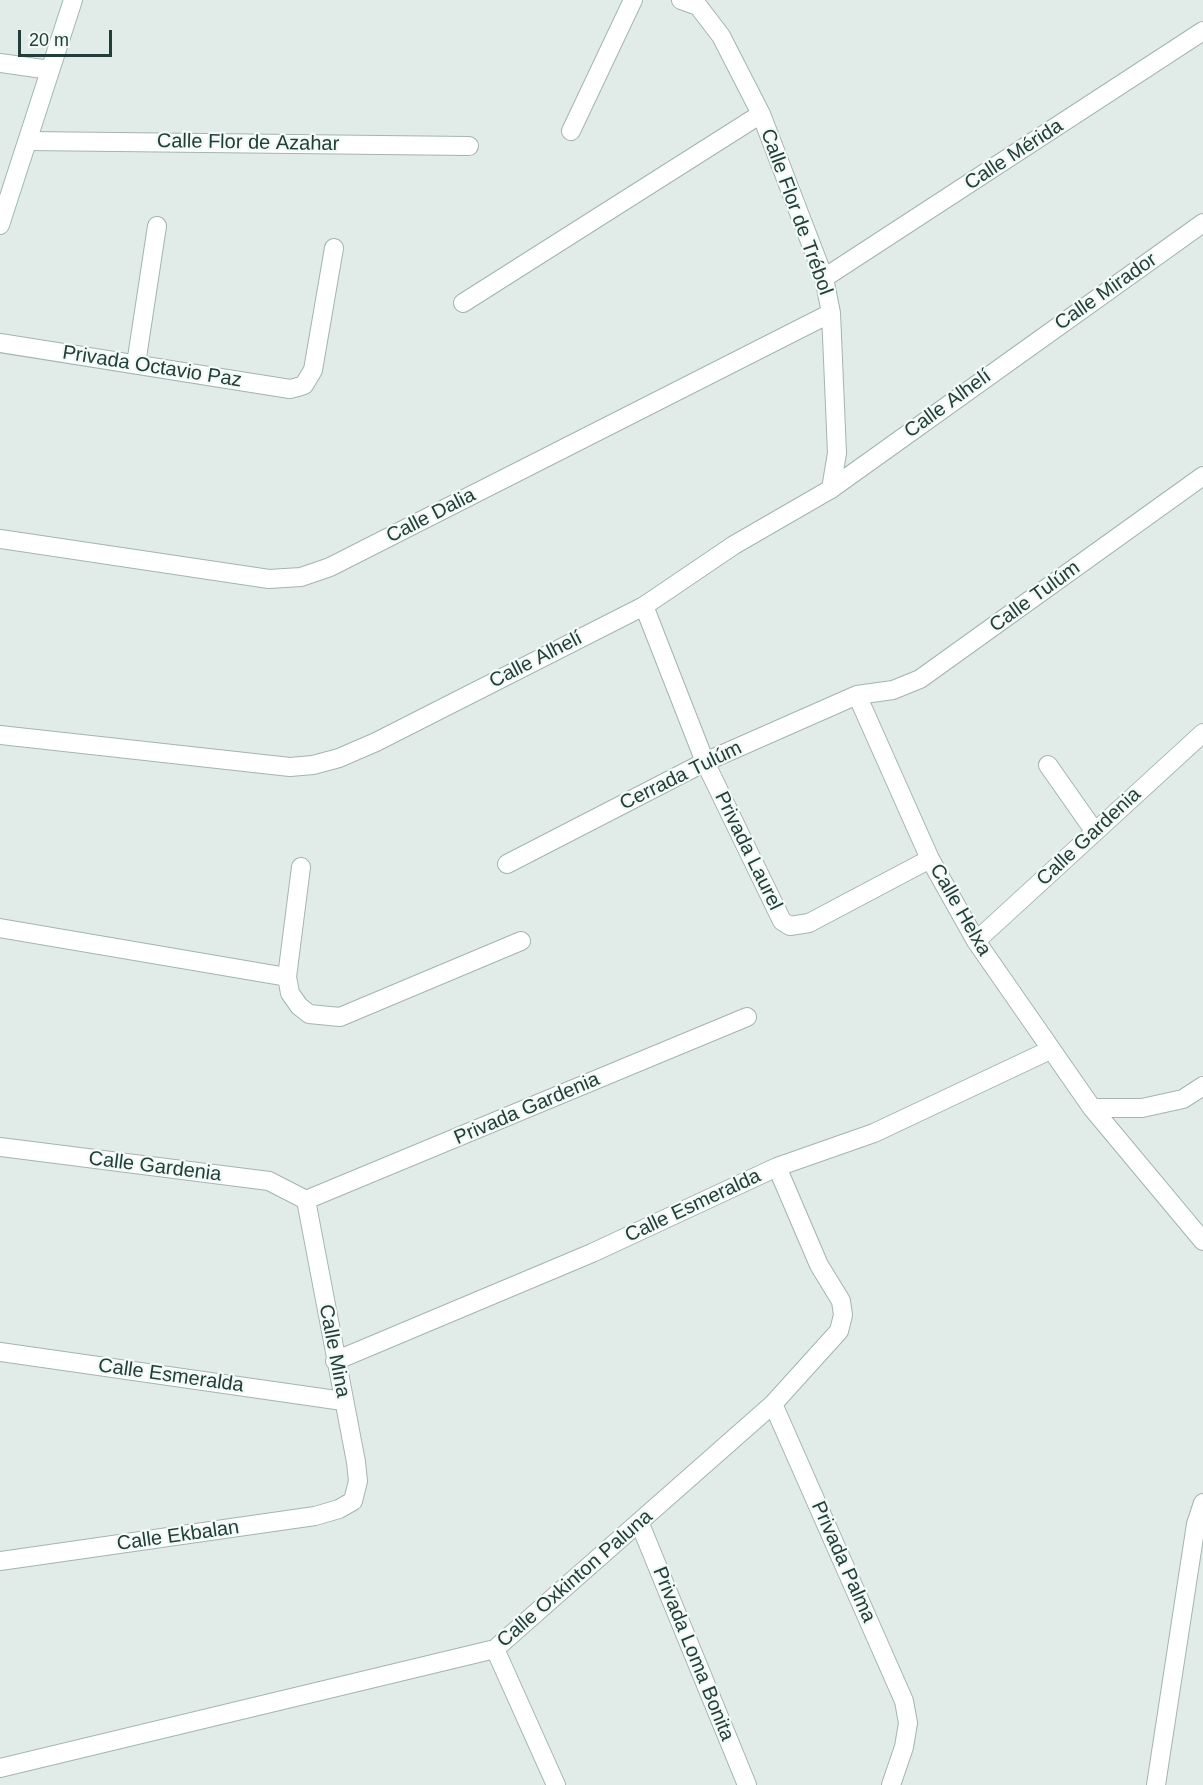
<!DOCTYPE html>
<meta charset="utf-8">
<style>
body{margin:0}
#map{position:relative;width:1203px;height:1785px;overflow:hidden;background:#e1ece8;font-family:Helvetica,sans-serif}
canvas{display:block}
.scale{position:absolute;left:18px;top:30px;width:94px;height:27px;box-sizing:border-box;border:3px solid #213e38;border-top:0;padding-left:8px;font-size:18px;line-height:21px;white-space:nowrap;color:#213e38;-webkit-text-stroke:4px #f2f9f6;paint-order:stroke}
</style>
<div id="map">
<canvas width="1203" height="1785"></canvas>
<div class="scale">20 m</div>
</div>
<script>
const ctx = document.querySelector('canvas').getContext('2d');
ctx.lineJoin = 'round';
const poly = rows => new Path2D(rows.map(r => 'M' + r).join(''));
function strokePath(path, color, width, dash) { ctx.strokeStyle = color; ctx.lineWidth = width; ctx.lineCap = dash ? 'butt' : 'round'; ctx.setLineDash(dash || []); ctx.stroke(path); }
function label(font, color, halo, rows, align = 'center') {
  ctx.font = font + ' Helvetica,sans-serif'; ctx.lineWidth = 4.5; ctx.setLineDash([]); ctx.textBaseline = 'middle'; ctx.strokeStyle = halo; ctx.fillStyle = color; for (const [text, x, y, turn = 0] of rows) {
    ctx.save(); ctx.translate(x, y); ctx.rotate((+turn || 0) * Math.PI / 180); ctx.textAlign = isNaN(turn) ? turn : align; if (halo) ctx.strokeText(text, 0, 0); ctx.fillText(text, 0, 0); ctx.restore();
  }
}
const minor = poly([
 [681,0,698,6,721,36,761,114,824,278,831,313,837,453,831,489],
 [0,63,50,70],
 [571,131,633,0],
 [28,141,469,146],
 [824,278,1203,31],
 [463,303,761,114],
 [0,343,290,389,298,387,304,385,313,370,334,248],
 [136,364,157,226],
 [0,539,269,579,301,577,330,567,831,313],
 [644,606,705,762,782,921,790,926,809,923,930,859],
 [857,695,930,859,976,941,1092,1108,1203,1241],
 [1048,765,1095,832],
 [507,864,705,762,857,695,893,690,920,679,1203,476],
 [301,867,287,977,290,993,299,1006,309,1014,340,1017,521,941],
 [0,928,287,977],
 [976,941,1203,733],
 [1092,1108,1142,1108,1183,1099,1203,1086],
 [0,1147,269,1181,306,1200],
 [306,1200,747,1017],
 [0,1352,343,1401],
 [335,1361,592,1253,777,1167,874,1133,1050,1050],
 [773,1404,904,1701,908,1723,904,1747,891,1785],
 [640,1524,747,1785],
 [0,1561,315,1516,339,1509,353,1501,358,1481,356,1462,306,1200],
 [495,1649,556,1785],
 [0,1768,495,1649,773,1404,839,1331,843,1315,841,1301,819,1265,777,1167],
 [1156,1785,1196,1524,1203,1503]
]);
const tertiary = poly([
 [0,735,290,767,313,765,339,758,376,742,644,606,734,545,831,489,1203,223]
]);
const secondary = poly([
 [0,225,73,0]
]);
const streetNames = [
 ["Calle Flor de Azahar",248,143,1],
 ["Calle Mérida",1014,155,-33],
 ["Calle Flor de Trébol",796,212,70],
 ["Calle Mirador",1106,292,-35],
 ["Privada Octavio Paz",152,367,9],
 ["Calle Alhelí",948,404,-36],
 ["Calle Dalia",431,516,-27],
 ["Calle Tulúm",1035,597,-36],
 ["Calle Alhelí",536,660,-27],
 ["Cerrada Tulúm",681,776,-26],
 ["Calle Gardenia",1089,837,-43],
 ["Privada Laurel",748,851,64],
 ["Calle Helxa",960,910,60],
 ["Privada Gardenia",527,1109,-23],
 ["Calle Gardenia",155,1167,7],
 ["Calle Esmeralda",693,1206,-25],
 ["Calle Mina",334,1351,79],
 ["Calle Esmeralda",171,1376,8],
 ["Calle Ekbalan",178,1536,-8],
 ["Privada Palma",843,1562,66],
 ["Calle Oxkinton Paluna",575,1579,-41],
 ["Privada Loma Bonita",693,1654,68]
];
strokePath(minor, '#a4b4b0', 20);
strokePath(tertiary, '#a4b4b0', 20);
strokePath(secondary, '#9fb8b1', 20);
strokePath(minor, '#fff', 18);
strokePath(tertiary, '#fff', 18);
strokePath(secondary, '#fff', 18);
label('20px', '#213e38', '#f2f9f6', streetNames);
</script>
